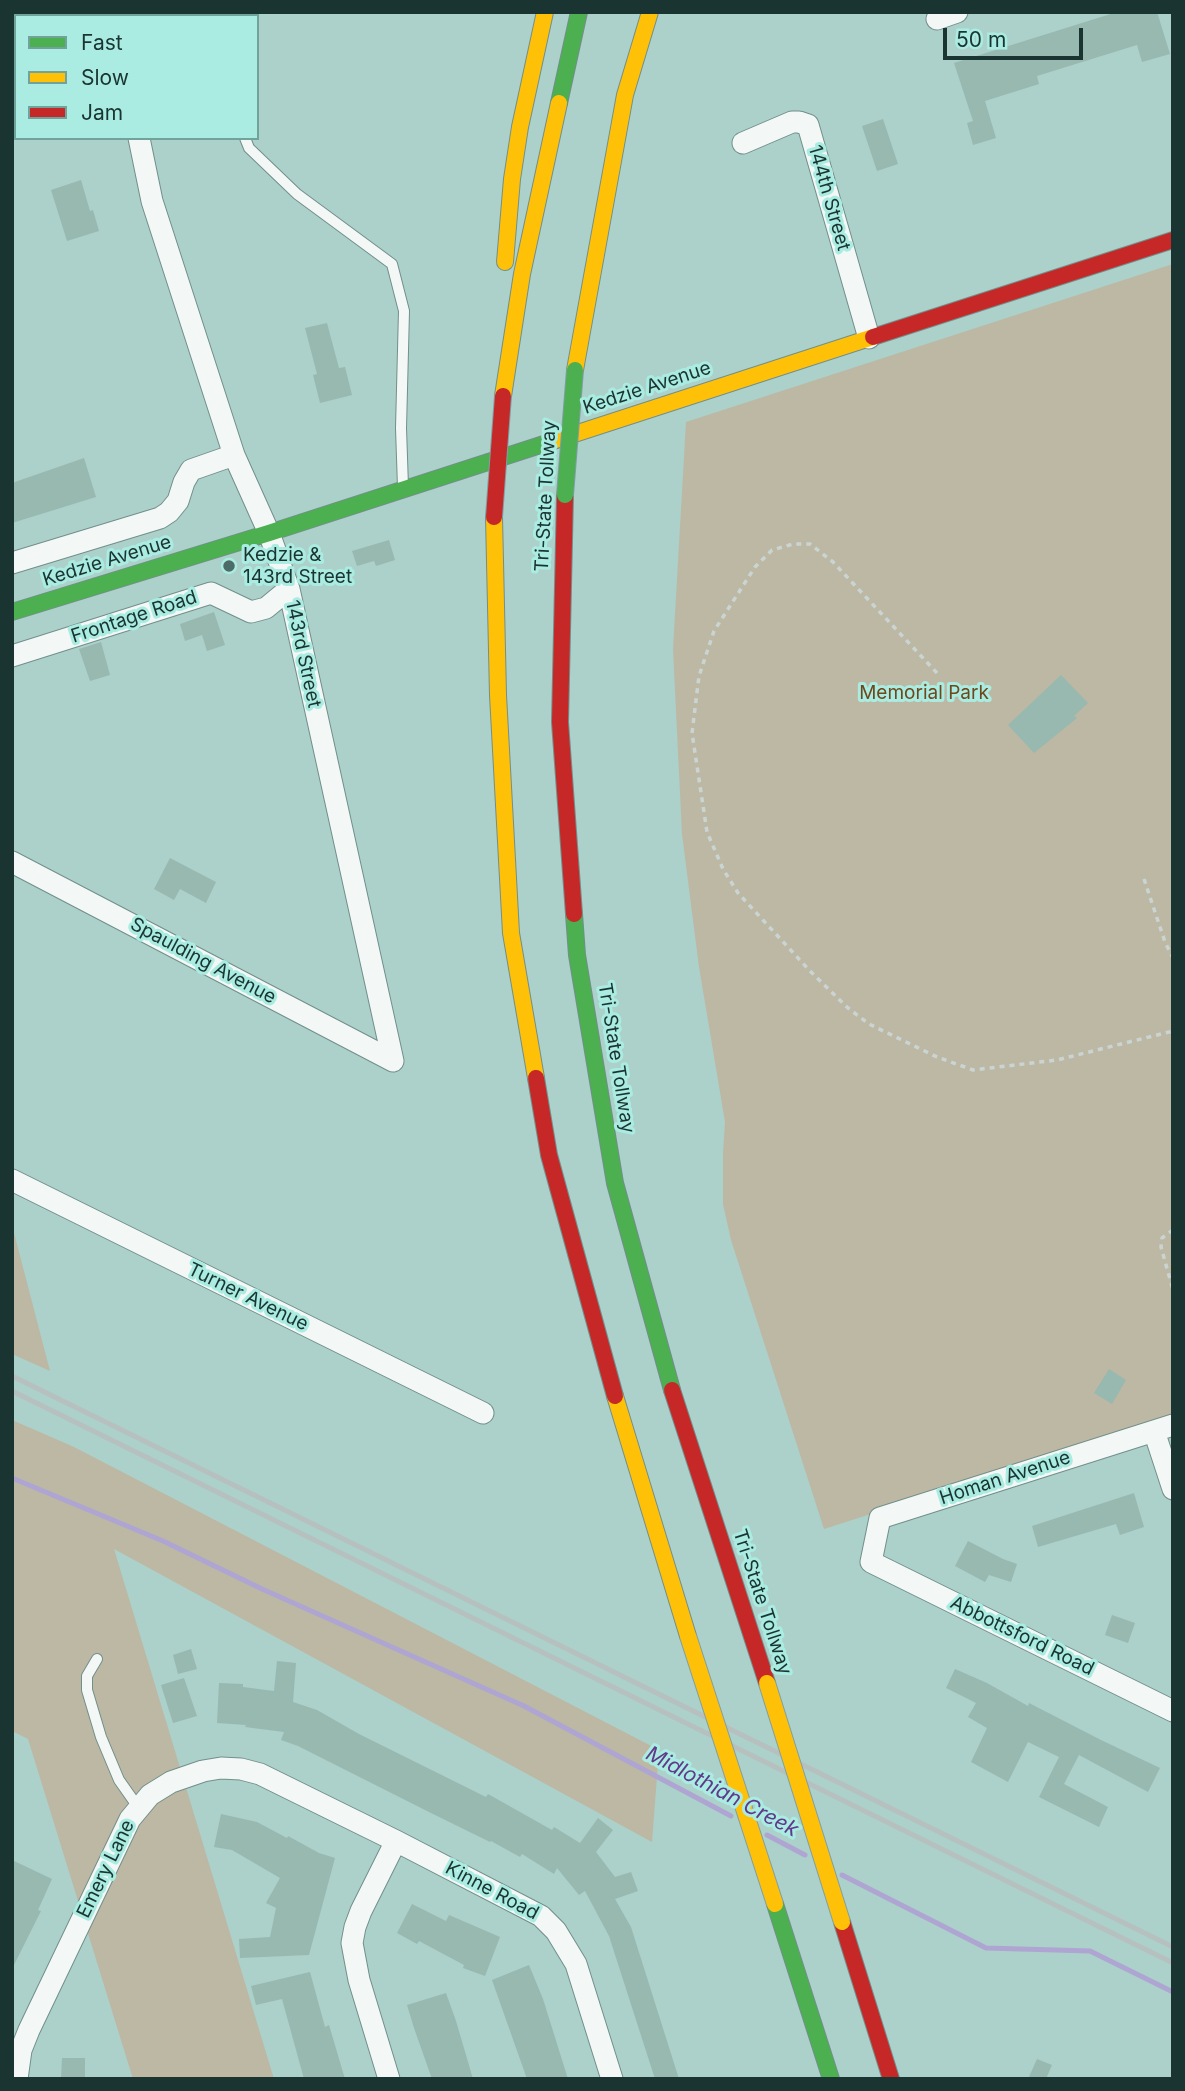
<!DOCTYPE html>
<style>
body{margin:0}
#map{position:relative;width:1185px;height:2091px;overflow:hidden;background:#acd0ca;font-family:Inter,sans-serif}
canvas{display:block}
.frame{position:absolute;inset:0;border:14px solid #1a3531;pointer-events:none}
.legend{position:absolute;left:14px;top:14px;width:245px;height:126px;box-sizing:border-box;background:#aaece1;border:2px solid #70a39b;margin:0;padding:9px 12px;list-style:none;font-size:21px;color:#1a3531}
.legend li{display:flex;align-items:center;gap:14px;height:35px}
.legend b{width:35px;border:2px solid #70a39b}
.scale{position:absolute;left:943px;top:28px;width:140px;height:32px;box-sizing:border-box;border:4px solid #1a3531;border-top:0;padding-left:9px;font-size:21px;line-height:24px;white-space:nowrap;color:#1a3531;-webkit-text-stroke:5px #aaece1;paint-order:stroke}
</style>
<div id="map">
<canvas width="1185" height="2091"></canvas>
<div class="frame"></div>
<ul class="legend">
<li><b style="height:9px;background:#4caf50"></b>Fast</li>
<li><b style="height:9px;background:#ffc107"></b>Slow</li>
<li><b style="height:9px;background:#c62828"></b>Jam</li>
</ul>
<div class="scale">50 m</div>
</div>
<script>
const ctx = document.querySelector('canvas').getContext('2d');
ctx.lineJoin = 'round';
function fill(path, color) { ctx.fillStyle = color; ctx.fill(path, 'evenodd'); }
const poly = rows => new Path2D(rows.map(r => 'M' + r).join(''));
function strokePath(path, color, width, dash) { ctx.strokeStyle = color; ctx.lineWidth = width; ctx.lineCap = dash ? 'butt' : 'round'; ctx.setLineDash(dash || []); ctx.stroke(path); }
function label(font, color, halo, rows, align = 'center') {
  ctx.font = font + ' Inter,sans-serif'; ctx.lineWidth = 6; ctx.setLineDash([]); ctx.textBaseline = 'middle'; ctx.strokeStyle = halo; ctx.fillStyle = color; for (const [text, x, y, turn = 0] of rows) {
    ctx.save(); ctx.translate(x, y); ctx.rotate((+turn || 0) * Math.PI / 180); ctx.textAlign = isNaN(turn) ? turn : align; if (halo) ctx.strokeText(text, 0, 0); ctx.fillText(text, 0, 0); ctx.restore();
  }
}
const green = poly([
 [1173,264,1173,1417,824,1529,731,1240,723,1204,723,1153,725,1122,699,967,682,834,673,649,686,422],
 [12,1225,50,1371,12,1354],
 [12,1420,74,1447,659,1750,652,1842,114,1549,274,2079,133,2079,28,1739,12,1731]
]);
const stream = poly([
 [12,1478,163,1541,262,1589,524,1706,731,1816],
 [767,1835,805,1855],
 [842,1875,986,1948,1090,1951,1173,1992]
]);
const building = poly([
 [1117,12,1157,12,1170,54,1142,62,1137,45,1037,76,1039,84,985,101,996,138,973,145,967,123,973,121,954,63],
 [883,119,898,164,877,171,862,126],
 [81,180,90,211,93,210,99,231,67,241,51,190],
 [327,323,339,368,345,367,352,395,320,403,313,375,317,374,305,328],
 [84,458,96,497,12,523,12,483],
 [389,540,395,560,376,566,374,561,357,566,352,551],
 [214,612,225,645,207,651,202,635,185,641,180,624],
 [101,642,110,675,90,681,79,649],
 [1061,675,1088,703,1074,716,1077,718,1034,753,1008,725],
 [170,858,216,882,206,903,180,889,174,900,154,889],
 [1109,1369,1126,1380,1112,1404,1094,1393],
 [1134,1493,1144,1527,1120,1535,1116,1524,1038,1547,1032,1526],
 [968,1541,1003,1559,1017,1564,1011,1582,989,1575,985,1582,955,1566],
 [1112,1615,1135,1623,1128,1643,1105,1635],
 [191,1649,197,1669,178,1674,173,1655],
 [277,1661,296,1663,293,1702,317,1710,359,1734,486,1797,488,1794,552,1830,554,1827,580,1843,598,1818,613,1830,596,1852,615,1877,631,1872,638,1891,615,1899,631,1927,679,2079,655,2079,609,1936,585,1891,579,1895,557,1868,554,1874,522,1854,520,1857,491,1841,490,1842,429,1812,298,1746,281,1740,284,1732,245,1727,246,1725,217,1723,219,1683,243,1684,243,1687,274,1691],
 [955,1669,987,1683,1028,1706,1029,1703,1101,1740,1160,1768,1148,1792,1079,1755,1064,1784,1108,1807,1099,1827,1039,1797,1059,1757,1028,1742,1008,1782,971,1762,987,1728,968,1717,976,1703,946,1688],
 [184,1678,197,1716,173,1723,161,1685],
 [221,1814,257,1822,287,1838,288,1836,319,1853,335,1858,309,1955,240,1958,239,1939,270,1937,276,1908,266,1903,280,1878,232,1850,214,1847],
 [12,1860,52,1879,38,1910,41,1911,12,1969],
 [412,1904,446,1921,449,1915,500,1937,485,1976,463,1968,464,1965,419,1941,417,1944,397,1933],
 [529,1965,543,1999,568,2079,527,2079,492,1980],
 [310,1972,325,2027,329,2025,345,2079,304,2079,282,1999,256,2005,251,1986],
 [446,1993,456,2021,473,2079,432,2079,414,2028,407,2005],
 [62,2058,85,2058,85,2079,61,2079],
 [1037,2059,1052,2065,1046,2079,1028,2079]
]);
const path = poly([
 [937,673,833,562,810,544,793,544,772,550,755,567,714,631,699,676,692,733,707,832,723,869,738,893,810,971,848,1008,869,1024,937,1057,973,1070,1057,1060,1173,1031],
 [1144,879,1165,942,1173,958],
 [1173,1230,1162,1238,1161,1247,1173,1290]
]);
const lane = poly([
 [209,12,210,16],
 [245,138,249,148,297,194,392,264,404,311,401,428,403,487],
 [97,1659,87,1676,87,1690,101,1737,119,1780,138,1807]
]);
const street = poly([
 [108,12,109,16],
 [937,19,957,12],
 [139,138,152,201,234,455,269,533,289,589,393,1061],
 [743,143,792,122,799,122,808,125,869,338],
 [12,563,160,518,169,512,178,501,184,482,191,470,234,455],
 [12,656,211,593,251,612,266,608,289,589],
 [12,862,393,1061],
 [12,1180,483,1413],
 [1173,1425,880,1518,871,1562,1173,1711],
 [1154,1431,1173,1489],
 [17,2079,21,2050,29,2030,130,1819,150,1795,171,1782,203,1771,221,1768,241,1769,260,1774,396,1841,541,1916,556,1931,576,1964,612,2079],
 [389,2079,359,1980,352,1943,355,1927,361,1911,396,1841]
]);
const fast = poly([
 [559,103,579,12],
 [12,612,269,533,556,440],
 [574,914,577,955,615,1183,672,1390],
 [775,1904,831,2079]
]);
const slow = poly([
 [505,262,512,179,520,127,545,12],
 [575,370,625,95,650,12],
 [503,396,522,274,559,103],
 [556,440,873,337],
 [494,517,498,695,511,933,536,1078],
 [615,1396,688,1636]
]);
const jam = poly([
 [873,337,1173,240],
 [565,495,560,722,574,914],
 [536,1078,549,1155,615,1396],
 [672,1390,767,1683],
 [842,1922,891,2079]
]);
const rail = poly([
 [12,1376,1173,1947],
 [12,1391,1173,1963]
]);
const fastBridge = poly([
 [565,495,575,370]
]);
const slowBridge = poly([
 [688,1636,775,1904],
 [767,1683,842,1922]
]);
const jamBridge = poly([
 [494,517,503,396]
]);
const markers = [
 [229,566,7,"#4d6b67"]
];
const streetNames = [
 ["144th Street",829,198,74],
 ["Kedzie Avenue",647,388,-18],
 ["Tri-State Tollway",546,496,-87],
 ["Kedzie Avenue",107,561,-17],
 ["Frontage Road",134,617,-18],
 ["143rd Street",303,654,78],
 ["Spaulding Avenue",203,961,28],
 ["Tri-State Tollway",616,1058,81],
 ["Turner Avenue",248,1297,26],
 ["Homan Avenue",1005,1478,-18],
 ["Tri-State Tollway",762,1602,72],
 ["Abbottsford Road",1022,1636,26],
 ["Emery Lane",106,1869,-64],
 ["Kinne Road",492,1891,28]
];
const poiNames = [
 ["Kedzie &",243,555],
 ["143rd Street",243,577]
];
const parkNames = [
 ["Memorial Park",924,693]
];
const waterNames = [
 ["Midlothian Creek",722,1792,28]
];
fill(green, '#bcb8a4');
strokePath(stream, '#aea5d2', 5);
fill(building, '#98b9af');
strokePath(lane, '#728f8a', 12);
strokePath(street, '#728f8a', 23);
strokePath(fast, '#728f8a', 18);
strokePath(slow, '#728f8a', 18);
strokePath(jam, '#728f8a', 18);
strokePath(path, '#cad5d3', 3.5, [5, 5]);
strokePath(lane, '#f3f8f7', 10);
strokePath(street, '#f3f8f7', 21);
strokePath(fast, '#4caf50', 16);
strokePath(slow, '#ffc107', 16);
strokePath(jam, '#c62828', 16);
strokePath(rail, '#b6c1bf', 5);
strokePath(fastBridge, '#7f9fa5', 18, []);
strokePath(slowBridge, '#7f9fa5', 18, []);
strokePath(jamBridge, '#7f9fa5', 18, []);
strokePath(fastBridge, '#4caf50', 16);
strokePath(slowBridge, '#ffc107', 16);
strokePath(jamBridge, '#c62828', 16);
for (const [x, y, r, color] of markers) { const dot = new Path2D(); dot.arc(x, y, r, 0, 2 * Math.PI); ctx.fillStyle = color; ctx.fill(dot); strokePath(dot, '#aaece1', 2.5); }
label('19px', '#1a3531', '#aaece1', streetNames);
label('19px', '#1a3531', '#aaece1', poiNames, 'left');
label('19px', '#6f471d', '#aaece1', parkNames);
label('italic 21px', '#60398a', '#aaece1', waterNames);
</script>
